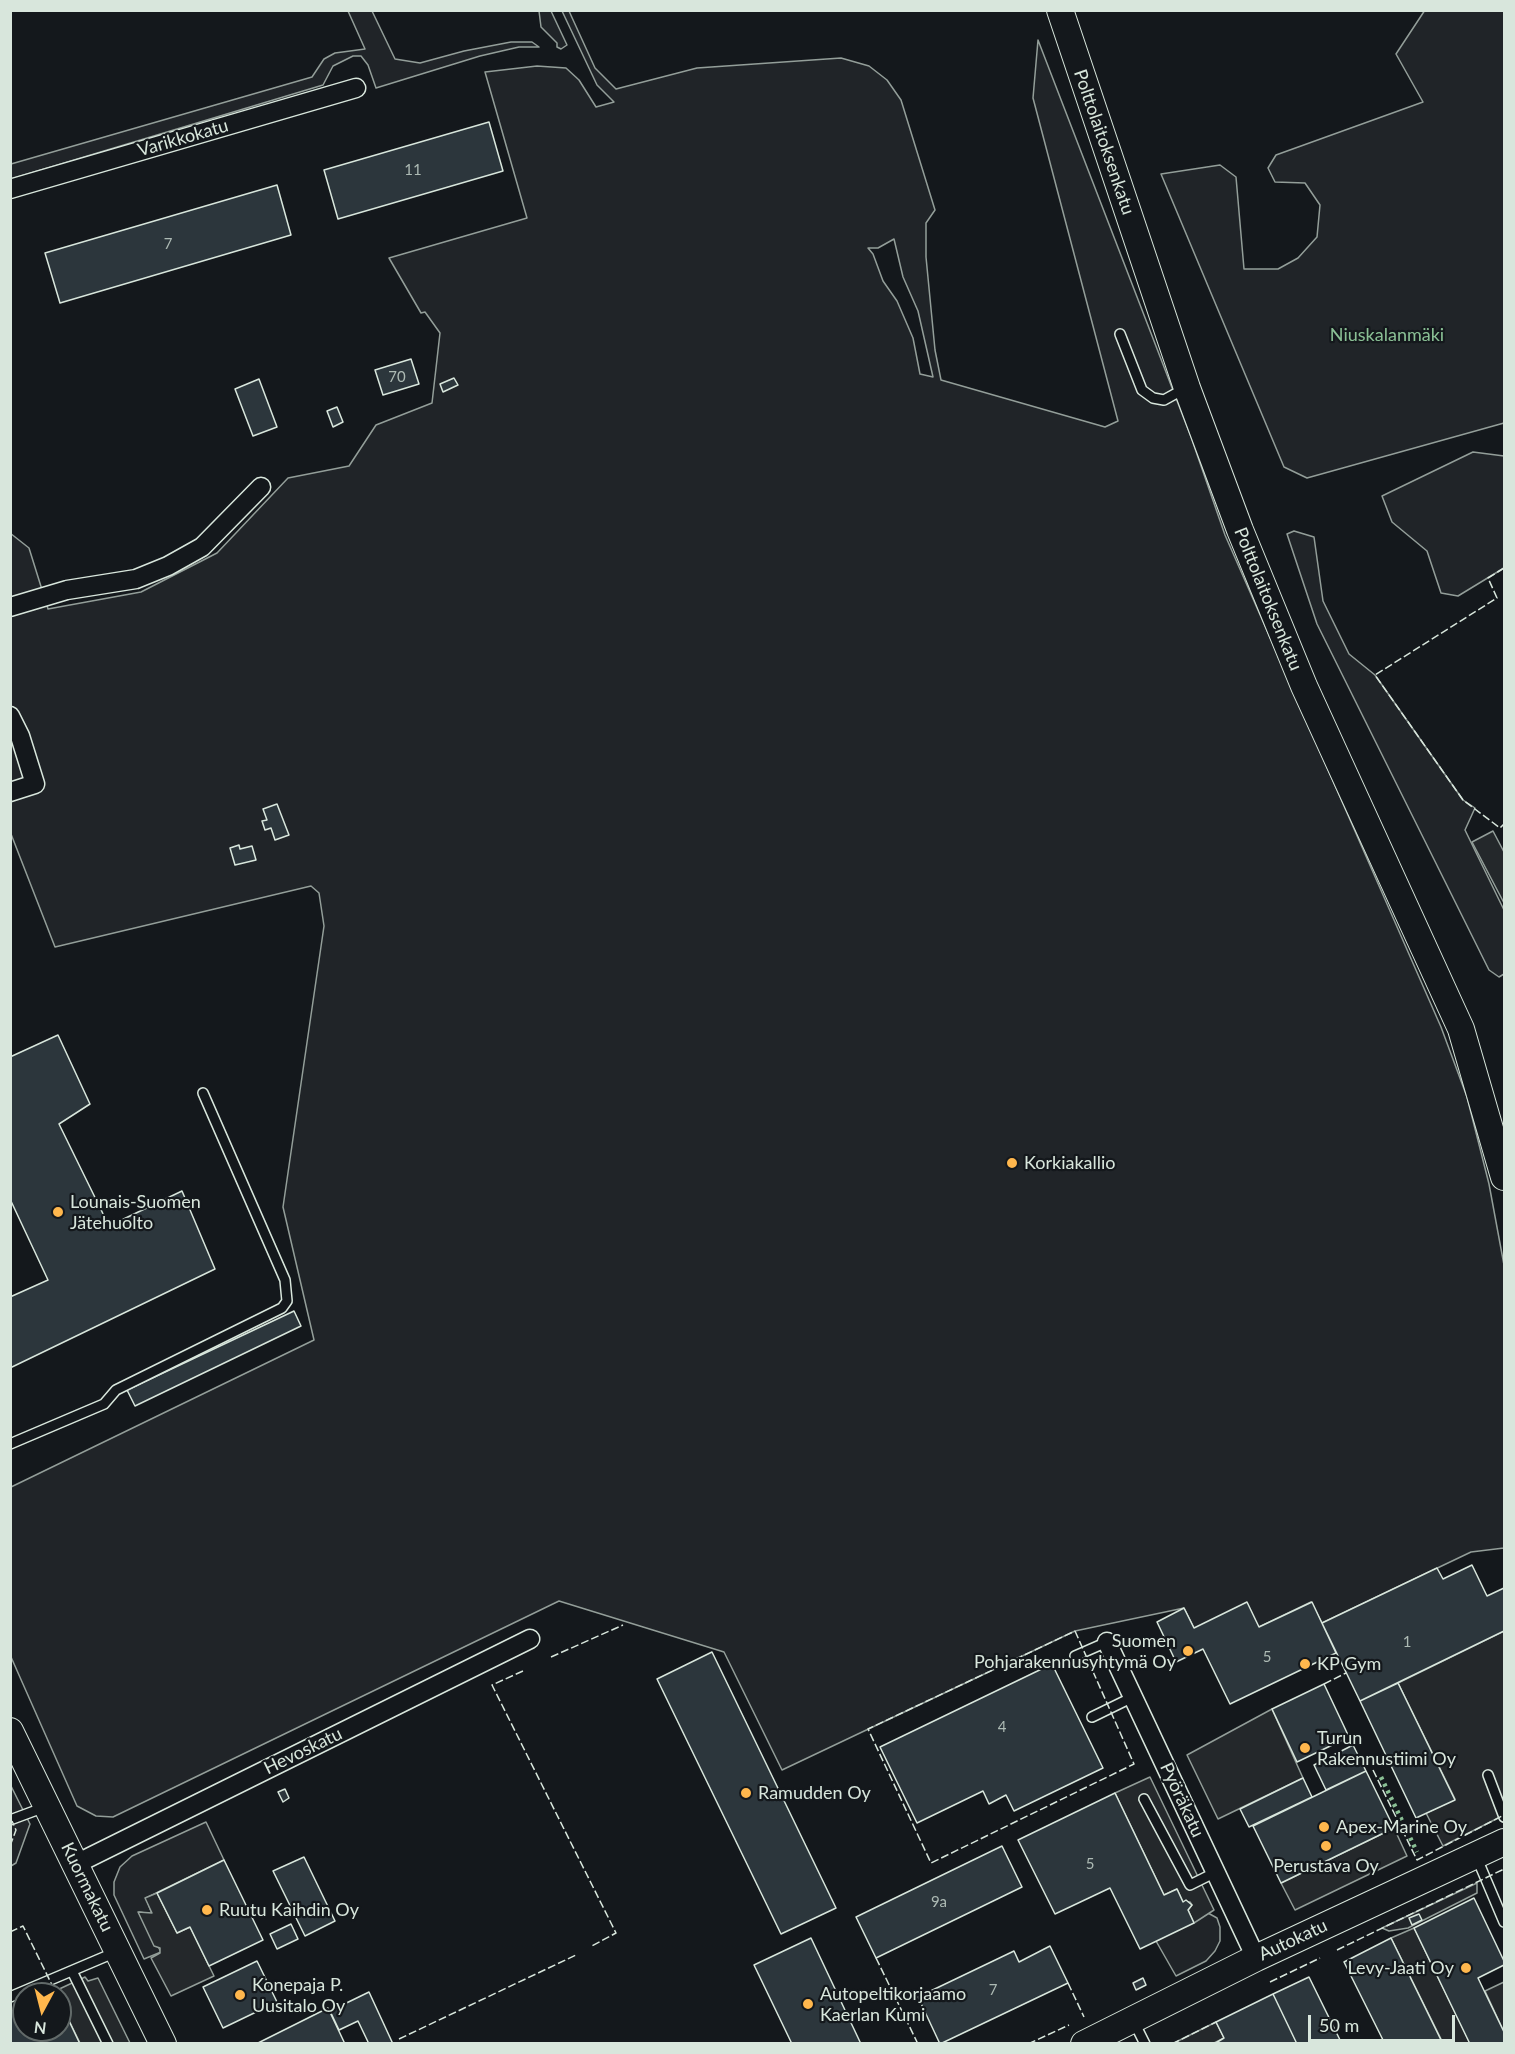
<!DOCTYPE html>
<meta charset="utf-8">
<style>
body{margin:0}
#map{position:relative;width:1515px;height:2054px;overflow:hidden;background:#14181c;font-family:Lato,sans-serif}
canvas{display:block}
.frame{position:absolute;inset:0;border:12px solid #d8e6dc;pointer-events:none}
.north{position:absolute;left:12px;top:1982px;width:60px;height:60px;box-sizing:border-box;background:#14181c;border:2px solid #626a69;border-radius:50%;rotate:187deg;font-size:16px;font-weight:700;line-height:24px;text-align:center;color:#d8e6dc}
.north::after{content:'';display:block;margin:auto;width:21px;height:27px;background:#ffb74d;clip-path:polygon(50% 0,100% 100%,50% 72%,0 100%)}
.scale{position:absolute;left:1308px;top:2015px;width:147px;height:27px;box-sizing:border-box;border:3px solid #d8e6dc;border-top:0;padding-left:8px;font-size:18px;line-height:21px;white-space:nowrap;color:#d8e6dc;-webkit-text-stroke:4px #14181c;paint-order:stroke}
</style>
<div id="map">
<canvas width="1515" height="2054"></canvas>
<div class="frame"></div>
<div class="north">N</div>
<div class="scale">50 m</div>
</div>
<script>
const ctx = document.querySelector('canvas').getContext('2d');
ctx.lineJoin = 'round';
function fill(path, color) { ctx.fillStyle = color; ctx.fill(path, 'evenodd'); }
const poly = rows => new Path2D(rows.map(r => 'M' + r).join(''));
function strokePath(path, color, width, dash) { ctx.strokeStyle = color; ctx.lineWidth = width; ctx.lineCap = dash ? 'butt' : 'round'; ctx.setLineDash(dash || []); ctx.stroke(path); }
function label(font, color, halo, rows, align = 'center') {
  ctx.font = font + ' Lato,sans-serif'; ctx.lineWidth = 4.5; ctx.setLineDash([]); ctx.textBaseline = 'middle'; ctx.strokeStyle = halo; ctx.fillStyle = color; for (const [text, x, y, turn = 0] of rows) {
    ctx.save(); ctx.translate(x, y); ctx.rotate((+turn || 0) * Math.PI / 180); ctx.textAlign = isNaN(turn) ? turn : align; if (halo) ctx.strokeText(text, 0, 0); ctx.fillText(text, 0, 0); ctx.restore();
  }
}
const green = poly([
 [1425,10,1504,11,1504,423,1307,478,1284,467,1161,174,1220,165,1236,177,1244,269,1278,269,1298,258,1317,237,1320,205,1305,183,1275,182,1268,168,1276,155,1423,102,1396,54,1425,10],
 [348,11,372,11,395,59,420,63,464,51,511,42,532,42,539,47,519,47,480,56,376,88,368,65,361,56,353,56,333,66,323,85,11,179,11,164,312,77,324,59,335,53,365,49,348,11],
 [539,11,551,11,567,45,561,49,557,47,557,43,541,27,539,11],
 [562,11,569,11,595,68,616,89,697,68,841,58,869,66,887,80,901,100,935,210,926,223,926,257,935,350,941,380,1105,427,1118,421,1033,98,1038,40,1191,437,1225,535,1441,1027,1467,1097,1489,1184,1504,1265,1504,1548,1471,1552,1322,1623,1311,1602,1259,1627,1194,1628,1184,1608,1075,1631,782,1770,724,1652,559,1601,113,1817,96,1816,77,1806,11,1657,11,1487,314,1340,283,1207,324,926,319,893,311,886,55,947,11,834,10,533,29,548,48,609,141,592,217,553,288,478,349,466,376,425,432,403,440,333,425,312,421,313,389,258,527,218,485,72,537,66,566,68,579,80,596,107,614,102,597,85,562,11],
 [894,239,903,277,918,311,933,377,920,374,913,338,897,301,883,281,873,254,868,248,878,248,894,239],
 [1473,452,1504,456,1504,568,1458,596,1441,593,1427,551,1392,522,1382,496,1473,452],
 [1294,531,1314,537,1323,601,1349,654,1375,675,1463,800,1475,808,1465,830,1504,910,1504,974,1499,977,1489,970,1317,624,1287,534,1294,531],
 [10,1784,30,1824,16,1863,11,1866,10,1784],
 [206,1822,224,1860,146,1898,152,1914,139,1912,161,1952,144,1959,114,1895,114,1882,120,1867,132,1856,206,1822],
 [1477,1883,1477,1893,1408,1928,1389,1931,1382,1928,1477,1883],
 [1208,1913,1217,1918,1220,1927,1220,1941,1215,1951,1206,1961,1176,1976,1156,1941,1208,1913]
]);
const parking = poly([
 [1493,831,1504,852,1504,903,1472,842,1493,831],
 [1504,1631,1504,1815,1443,1846,1426,1813,1455,1799,1398,1683,1504,1631],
 [1272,1709,1303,1778,1218,1819,1187,1755,1272,1709],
 [1150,1777,1214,1910,1194,1923,1188,1910,1192,1905,1190,1902,1183,1902,1177,1889,1164,1895,1115,1793,1150,1777],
 [1394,1828,1407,1856,1295,1910,1281,1883,1394,1828],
 [157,1893,177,1933,190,1927,214,1976,171,1996,151,1958,160,1953,160,1948,154,1946,138,1912,152,1913,145,1898,157,1893],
 [1414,1928,1470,2043,1443,2043,1391,1938,1414,1928],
 [85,1977,88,1981,98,1978,130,2043,80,2043,60,2002,60,1994,55,1991,85,1977],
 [1504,1982,1504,2032,1485,1991,1504,1982],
 [1216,2022,1224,2038,1214,2043,1172,2044,1216,2022]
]);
const building = poly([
 [489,122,503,171,338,219,324,170,489,122],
 [277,185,291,235,60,303,45,253,277,185],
 [411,359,419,384,383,395,375,370,411,359],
 [454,378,458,385,443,392,440,384,454,378],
 [259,379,277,427,253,436,235,389,259,379],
 [337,407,343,422,333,427,327,411,337,407],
 [277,804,289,835,275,840,271,828,265,830,262,821,267,820,263,809,277,804],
 [239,845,240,849,252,846,256,860,235,865,230,848,239,845],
 [58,1035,90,1104,59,1124,109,1226,182,1191,215,1269,10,1368,10,1297,48,1280,10,1199,10,1057,58,1035],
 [294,1311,301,1326,135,1406,127,1390,294,1311],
 [1472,1565,1487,1596,1504,1588,1504,1631,1360,1701,1322,1623,1437,1568,1443,1579,1472,1565],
 [1247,1602,1259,1627,1312,1602,1336,1653,1230,1704,1203,1649,1176,1662,1157,1622,1184,1608,1194,1628,1247,1602],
 [712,1652,836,1908,781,1934,657,1679,712,1652],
 [1052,1664,1103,1768,1014,1811,1006,1795,989,1804,983,1791,917,1823,880,1747,1052,1664],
 [1398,1683,1455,1800,1416,1818,1360,1701,1398,1683],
 [1324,1684,1349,1737,1297,1762,1272,1709,1324,1684],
 [1353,1745,1366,1771,1326,1790,1314,1765,1353,1745],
 [1366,1771,1394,1828,1281,1883,1253,1826,1366,1771],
 [1303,1778,1312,1797,1249,1827,1240,1809,1303,1778],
 [285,1789,289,1798,283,1802,278,1792,285,1789],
 [1115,1793,1164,1895,1177,1889,1183,1902,1186,1900,1192,1905,1188,1910,1194,1923,1140,1949,1110,1888,1055,1914,1018,1840,1115,1793],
 [1002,1846,1022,1887,876,1958,856,1917,1002,1846],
 [304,1857,335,1921,305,1936,273,1871,304,1857],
 [224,1860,263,1940,209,1966,190,1927,177,1933,157,1893,224,1860],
 [1474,1898,1504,1961,1504,1965,1478,1978,1504,2032,1504,2044,1470,2044,1414,1928,1474,1898],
 [1419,1914,1422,1920,1412,1925,1409,1918,1419,1914],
 [291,1924,298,1939,277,1949,270,1934,291,1924],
 [811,1938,861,2044,792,2044,754,1965,811,1938],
 [1391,1938,1443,2044,1385,2044,1344,1962,1391,1938],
 [1050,1946,1068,1983,940,2044,918,1997,1014,1951,1019,1962,1050,1946],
 [257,1961,277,2002,223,2028,203,1987,257,1961],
 [1309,1977,1342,2044,1297,2044,1273,1994,1309,1977],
 [1143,1978,1146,1985,1136,1990,1133,1983,1143,1978],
 [369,1992,393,2044,369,2044,358,2021,339,2030,330,2011,369,1992],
 [1273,1994,1297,2044,1214,2044,1224,2038,1216,2022,1273,1994],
 [60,2002,80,2044,10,2044,10,2012,24,2006,24,2030,60,2030,60,2002],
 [328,2008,345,2044,256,2044,328,2008]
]);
const lane = poly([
 [1120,334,1142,390,1153,398,1164,400,1184,389],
 [10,1444,104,1404,116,1390,282,1308,287,1301,285,1280,203,1093],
 [1075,1656,1107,1642],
 [1092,1717,1133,1697],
 [1488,1775,1504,1817],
 [1144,1799,1190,1885,1216,1872],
 [10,1820,45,1807],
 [1476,1856,1504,1922],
 [72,1971,108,2044],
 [10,1997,116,1952],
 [1134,2022,1145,2044]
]);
const street = poly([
 [10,189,356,88],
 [10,607,67,590,136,579,168,566,202,547,261,487],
 [10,716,20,736,35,784,10,792],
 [1107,1642,1256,1958],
 [76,1864,530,1639]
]);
const secondary = poly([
 [1060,10,1187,388,1240,530,1304,686,1461,1029,1504,1177],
 [10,1731,163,2044],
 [1084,2044,1256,1958,1504,1842]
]);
const hedge = poly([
 [1381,1777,1417,1852]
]);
const fence = poly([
 [1504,568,1488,578,1497,598,1375,675,1463,800,1500,828,1504,824],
 [1075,1631,1134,1764,931,1863,868,1729,1075,1631],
 [551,1657,623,1625],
 [523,1671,492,1685,616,1933,590,1947],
 [1324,1684,1346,1673],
 [1373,1770,1417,1860,1504,1815],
 [10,1846,16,1830,12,1821],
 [10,1932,23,1926,55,1991],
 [1337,1950,1504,1869],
 [876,1958,918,2044],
 [1270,1982,1320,1958],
 [1068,1983,1084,2017],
 [399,2039,576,1955],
 [1028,2044,1069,2025],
 [1172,2044,1216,2022]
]);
const markers = [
 [1012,1163,6,"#ffb74d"],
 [58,1212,6,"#ffb74d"],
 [1188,1651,6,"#ffb74d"],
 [1305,1664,6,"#ffb74d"],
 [1305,1748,6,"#ffb74d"],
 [746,1793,6,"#ffb74d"],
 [1324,1827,6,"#ffb74d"],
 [1326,1846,6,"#ffb74d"],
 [207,1910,6,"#ffb74d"],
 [1466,1968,6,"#ffb74d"],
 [240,1995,6,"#ffb74d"],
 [808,2004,6,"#ffb74d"]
];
const numberNames = [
 ["11",413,170],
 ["7",168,244],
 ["70",397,377],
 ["1",1407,1642],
 ["5",1267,1657],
 ["4",1002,1727],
 ["5",1090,1864],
 ["9a",939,1902],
 ["7",993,1990]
];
const streetNames = [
 ["Varikkokatu",183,138,-16],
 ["Polttolaitoksenkatu",1104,142,71],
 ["Polttolaitoksenkatu",1268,599,68],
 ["Hevoskatu",303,1751,-26],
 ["Pyöräkatu",1182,1800,65],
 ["Kuormakatu",87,1887,64],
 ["Autokatu",1293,1940,-25]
];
const parkNames = [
 ["Niuskalanmäki",1387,335]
];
const poiNames = [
 ["Korkiakallio",1024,1163],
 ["Lounais-Suomen",70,1202],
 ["Jätehuolto",70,1223],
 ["Suomen",1176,1641,"right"],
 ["Pohjarakennusyhtymä Oy",1176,1662,"right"],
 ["KP Gym",1317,1664],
 ["Turun",1317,1738],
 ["Rakennustiimi Oy",1317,1759],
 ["Ramudden Oy",758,1793],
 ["Apex-Marine Oy",1336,1827],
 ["Perustava Oy",1326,1866,"center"],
 ["Ruutu Kaihdin Oy",219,1910],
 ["Levy-Jaati Oy",1454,1968,"right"],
 ["Konepaja P.",252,1985],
 ["Uusitalo Oy",252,2006],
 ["Autopeltikorjaamo",820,1994],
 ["Kaerlan Kumi",820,2015]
];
fill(green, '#202428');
strokePath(green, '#939e99', 1.5);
fill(parking, '#24282b');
strokePath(parking, '#939e99', 1.5);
fill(building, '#2c363c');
strokePath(building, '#d8e6dc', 1.5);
strokePath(lane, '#d8e6dc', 12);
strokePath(street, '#d8e6dc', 21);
strokePath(secondary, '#d8e6dc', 28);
strokePath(lane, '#14181c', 9);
strokePath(street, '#14181c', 18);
strokePath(secondary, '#14181c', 26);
strokePath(hedge, '#8ac095', 4.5, [3, 4.5]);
strokePath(fence, '#d8e6dc', 1.5, [8, 3]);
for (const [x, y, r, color] of markers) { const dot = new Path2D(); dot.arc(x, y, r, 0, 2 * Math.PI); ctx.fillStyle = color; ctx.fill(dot); strokePath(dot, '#14181c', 2); }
label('15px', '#adbab4', null, numberNames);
label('18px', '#d8e6dc', '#14181c', streetNames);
label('18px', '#8ac095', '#14181c', parkNames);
label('18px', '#d8e6dc', '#14181c', poiNames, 'left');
</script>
